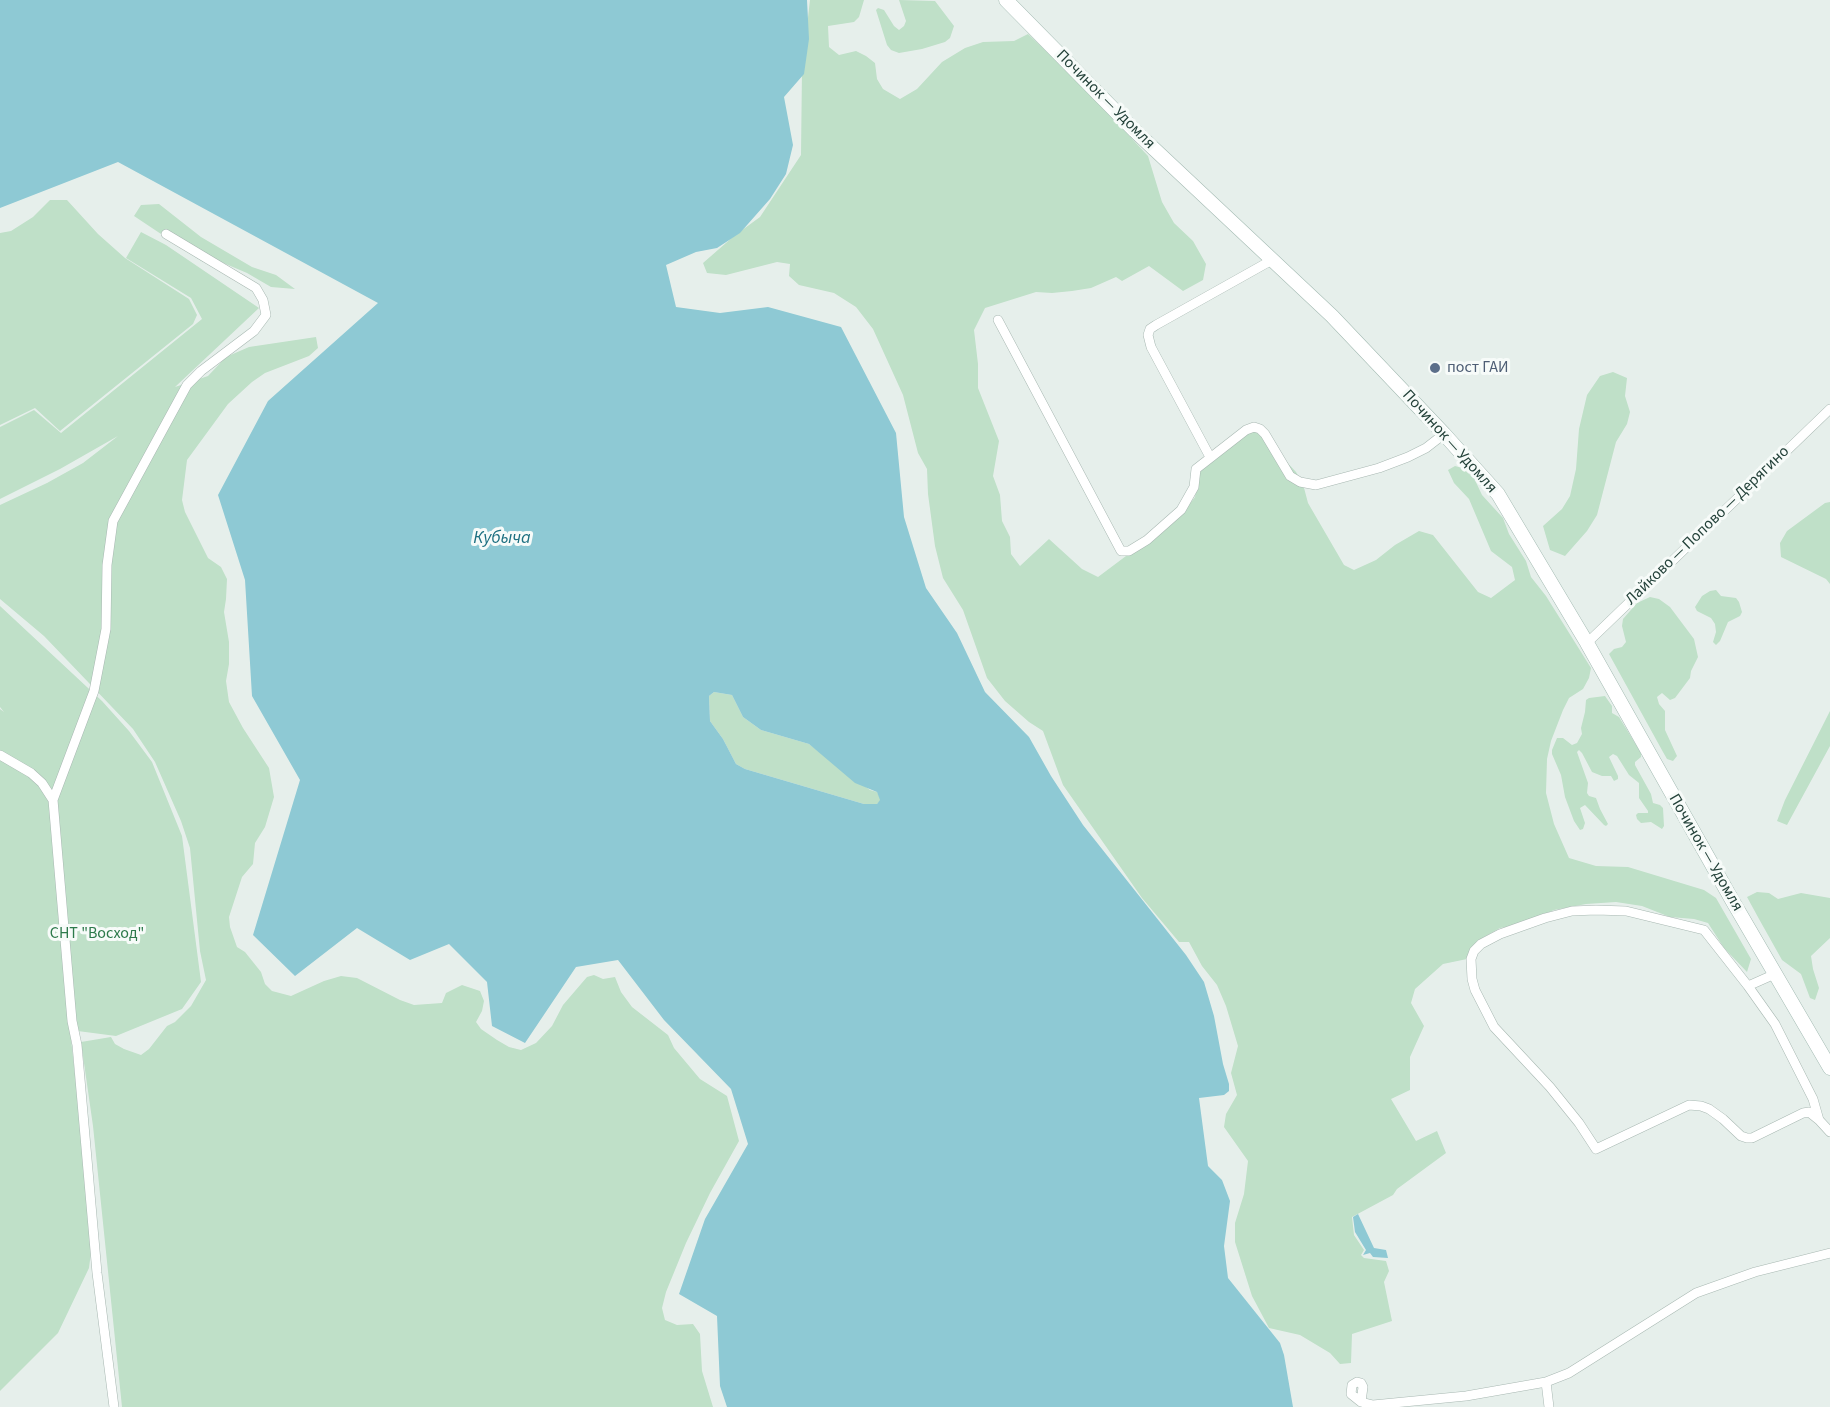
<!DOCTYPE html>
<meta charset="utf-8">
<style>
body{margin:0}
canvas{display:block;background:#e6efeb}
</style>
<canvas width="1830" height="1407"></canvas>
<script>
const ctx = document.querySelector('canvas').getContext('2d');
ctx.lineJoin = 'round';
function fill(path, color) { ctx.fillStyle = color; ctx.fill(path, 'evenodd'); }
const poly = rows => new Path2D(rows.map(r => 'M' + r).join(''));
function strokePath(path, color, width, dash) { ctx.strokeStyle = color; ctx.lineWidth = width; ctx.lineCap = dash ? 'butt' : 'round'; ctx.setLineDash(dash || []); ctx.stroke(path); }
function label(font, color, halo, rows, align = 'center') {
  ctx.font = font + ' "Source Sans 3",sans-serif'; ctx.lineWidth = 6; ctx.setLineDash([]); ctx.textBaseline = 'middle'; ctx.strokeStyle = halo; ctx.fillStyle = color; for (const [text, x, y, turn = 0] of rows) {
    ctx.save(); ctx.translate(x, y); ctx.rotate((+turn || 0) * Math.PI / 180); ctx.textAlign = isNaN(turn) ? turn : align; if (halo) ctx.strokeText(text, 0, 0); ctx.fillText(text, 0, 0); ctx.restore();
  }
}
const green = poly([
 [810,0,864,0,859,17,854,22,828,26,829,47,839,55,856,51,866,56,875,63,877,79,883,89,900,99,917,89,942,62,965,48,983,42,1014,41,1028,34,1085,88,1148,156,1162,202,1174,223,1193,241,1206,264,1203,280,1183,291,1149,266,1122,281,1116,277,1091,288,1072,291,1052,293,1036,292,985,308,974,330,978,364,978,388,999,441,993,476,1000,495,1002,521,1010,537,1011,554,1020,566,1049,539,1082,569,1098,577,1182,514,1195,497,1200,465,1246,432,1257,430,1296,472,1303,484,1308,503,1344,565,1354,570,1376,560,1395,545,1419,531,1433,535,1478,592,1491,598,1515,580,1512,567,1491,551,1469,499,1454,483,1448,470,1455,466,1462,468,1474,478,1482,495,1503,518,1509,534,1526,561,1531,577,1546,596,1591,668,1589,678,1583,689,1569,698,1563,710,1551,741,1547,759,1546,793,1554,824,1569,858,1596,866,1628,867,1704,890,1716,898,1751,959,1747,972,1724,948,1708,923,1694,919,1670,917,1642,906,1616,902,1586,904,1554,910,1523,924,1500,928,1477,941,1467,959,1443,964,1415,989,1411,1003,1424,1026,1410,1057,1410,1090,1391,1099,1416,1141,1437,1131,1446,1153,1397,1189,1393,1195,1352,1217,1354,1235,1364,1250,1361,1255,1364,1258,1386,1261,1389,1271,1384,1282,1392,1321,1352,1334,1351,1363,1340,1364,1330,1353,1300,1335,1269,1328,1252,1296,1235,1242,1235,1223,1244,1194,1248,1161,1224,1127,1226,1114,1237,1095,1231,1073,1238,1046,1226,1006,1217,985,1202,966,1189,942,1179,942,1142,898,1063,785,1043,731,1029,722,1005,701,987,678,963,610,943,578,935,546,928,494,927,469,918,453,903,395,873,329,856,307,834,293,799,285,789,276,790,264,777,262,726,275,707,273,703,263,734,236,760,217,801,155,802,69],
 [899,0,935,1,954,26,950,38,945,42,922,49,899,53,891,50,887,45,876,10,878,8,884,10,894,26,899,30,904,26,906,21],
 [50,200,67,200,98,234,125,258,189,299,197,315,193,324,60,431,35,408,0,425,0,233,11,231,33,217],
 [159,204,201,237,252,267,276,275,295,289,271,287,247,273,221,262,203,262,134,216,141,205],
 [141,232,166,245,259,308,175,387,208,376,226,357,249,347,316,337,318,348,309,356,265,373,252,382,228,404,187,460,182,500,185,512,208,558,221,567,227,579,226,599,224,612,229,642,229,664,226,681,229,702,243,728,269,768,274,797,265,827,255,843,253,864,242,877,229,917,230,927,237,947,245,952,261,972,265,984,272,991,291,996,324,981,341,976,357,978,400,1000,414,1005,442,1003,446,993,462,985,480,991,484,1001,482,1011,476,1022,481,1029,497,1040,509,1047,521,1050,536,1043,552,1026,563,1005,587,977,594,975,603,979,615,977,621,992,632,1007,668,1035,674,1048,700,1079,727,1096,739,1141,710,1193,686,1243,666,1292,662,1308,665,1320,677,1325,693,1324,700,1334,702,1371,713,1407,122,1407,93,1126,81,1042,111,1037,115,1044,124,1049,141,1055,149,1049,167,1026,175,1022,191,1006,206,980,200,951,190,848,181,821,155,762,133,729,44,636,0,599,0,505,47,483,83,463,118,436,60,469,0,499,0,427,34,410,61,433,202,319,191,298,126,258],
 [1613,372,1627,378,1625,396,1630,412,1627,424,1616,442,1597,515,1587,531,1565,556,1550,550,1543,526,1562,509,1570,496,1576,469,1579,429,1587,395,1600,376],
 [1830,502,1830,584,1826,579,1781,557,1780,543,1787,531,1825,503],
 [1716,590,1721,596,1736,598,1739,602,1742,612,1740,616,1728,622,1720,641,1716,645,1713,642,1716,632,1715,624,1711,618,1697,611,1695,607,1702,596,1710,591],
 [1650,597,1659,599,1670,607,1694,639,1698,657,1691,671,1690,678,1675,698,1670,700,1662,693,1657,697,1659,704,1665,711,1665,730,1677,756,1673,761,1667,759,1663,752,1609,654,1614,649,1622,647,1626,642,1622,626,1623,619,1637,603],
 [0,606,102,701,129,731,152,762,182,836,201,982,182,1009,116,1036,70,1030,93,1236,89,1268,58,1333,0,1391,0,709,4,712,0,707],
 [714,692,732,695,743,717,761,730,809,744,870,790,877,792,881,800,877,804,864,804,745,769,736,764,723,739,710,721,709,696],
 [1605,696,1612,706,1612,713,1619,717,1641,753,1641,757,1635,762,1635,765,1651,794,1653,803,1660,805,1663,808,1664,826,1662,829,1651,822,1641,823,1637,819,1636,815,1638,813,1648,813,1648,811,1639,798,1639,783,1629,775,1617,756,1613,754,1609,757,1618,776,1618,779,1614,781,1611,776,1602,776,1592,772,1582,753,1579,750,1577,752,1588,783,1587,793,1589,796,1596,798,1600,809,1608,824,1606,826,1604,825,1585,805,1580,808,1585,823,1583,829,1580,830,1574,821,1565,797,1561,775,1552,754,1552,750,1557,738,1563,738,1572,745,1577,743,1582,734,1581,728,1585,712,1586,700,1589,698],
 [1830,711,1830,746,1787,825,1777,821,1785,800],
 [1757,892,1769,893,1778,899,1801,893,1830,898,1830,938,1811,956,1813,969,1819,988,1815,1000,1810,998,1801,974,1782,960,1759,919,1747,897]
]);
const water = poly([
 [0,0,807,0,809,39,804,74,784,97,793,145,786,174,770,199,740,233,717,248,696,252,666,265,676,307,720,313,768,307,841,327,896,433,904,517,926,588,957,633,985,692,1029,737,1051,776,1083,825,1186,955,1204,982,1214,1016,1223,1064,1229,1084,1229,1091,1224,1095,1199,1098,1208,1166,1222,1180,1230,1201,1224,1246,1228,1278,1280,1343,1284,1355,1293,1407,727,1407,720,1386,717,1316,679,1294,705,1219,748,1144,731,1089,664,1020,618,960,576,967,525,1043,492,1026,487,982,449,944,410,960,357,928,295,976,253,935,300,780,252,696,245,580,218,495,268,401,378,303,118,162,0,208],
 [714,692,732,695,743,717,761,730,809,744,855,783,877,792,880,800,877,804,864,804,745,769,736,764,723,739,710,721,709,696],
 [1358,1214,1374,1248,1386,1250,1388,1258,1373,1257,1370,1253,1363,1255,1366,1250,1355,1232,1353,1217]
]);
const street = poly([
 [998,320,1121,551,1129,551,1147,540,1181,510,1194,487,1196,469,1246,430,1254,427,1260,429,1265,434,1290,476,1300,482,1316,485,1379,468,1408,457,1426,448,1444,434],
 [1210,457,1151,347,1148,335,1150,329,1156,325,1272,260],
 [1587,643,1830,409],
 [0,755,31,773,42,783,53,800,72,1021,77,1045,97,1273,114,1407],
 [53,800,94,691,106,629,107,565,113,521,187,385,201,371,254,331,266,315,263,300,256,288,166,234],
 [1775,974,1748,986,1775,1024,1813,1099,1819,1120,1830,1132],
 [1748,986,1704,930,1626,911,1596,910,1572,911,1545,918,1500,934,1481,944,1474,951,1471,959,1472,979,1475,990,1494,1027,1550,1087,1579,1123,1596,1149,1689,1105,1701,1106,1709,1109,1723,1119,1741,1136,1747,1138,1752,1138,1803,1113,1809,1112,1819,1120],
 [1546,1382,1549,1407],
 [1361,1402,1363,1387,1361,1383,1357,1382,1352,1385,1351,1394,1361,1402,1373,1405,1466,1396,1546,1382,1569,1373,1696,1293,1755,1272,1830,1253]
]);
const secondary = poly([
 [1006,0,1135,131,1332,316,1444,434,1498,494,1587,643,1732,900,1830,1068]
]);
const markers = [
 [1435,368,6,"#5c6f8a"]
];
const streetNames = [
 ["Починок — Удомля",1105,100,45],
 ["Починок — Удомля",1449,442,48],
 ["Лайково — Попово — Дерягино",1708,526,-44],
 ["Починок — Удомля",1705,853,60]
];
const serviceNames = [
 ["пост ГАИ",1447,368]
];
const parkNames = [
 ["СНТ \"Восход\"",97,934]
];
const waterNames = [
 ["Кубыча",502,539]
];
fill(green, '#bfe0c8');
fill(water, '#8ec9d4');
strokePath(street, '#a8b8b2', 10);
strokePath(secondary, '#a4bbb3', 15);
strokePath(street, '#fff', 9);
strokePath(secondary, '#fff', 14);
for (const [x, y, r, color] of markers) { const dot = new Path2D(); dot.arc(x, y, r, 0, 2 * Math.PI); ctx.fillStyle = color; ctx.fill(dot); strokePath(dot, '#f7fbf9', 2); }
label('16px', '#24423a', '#f7fbf9', streetNames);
label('16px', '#4e5e75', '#f7fbf9', serviceNames, 'left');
label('16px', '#2d7a4b', '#f7fbf9', parkNames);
label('italic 18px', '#1c6f80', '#f7fbf9', waterNames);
</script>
